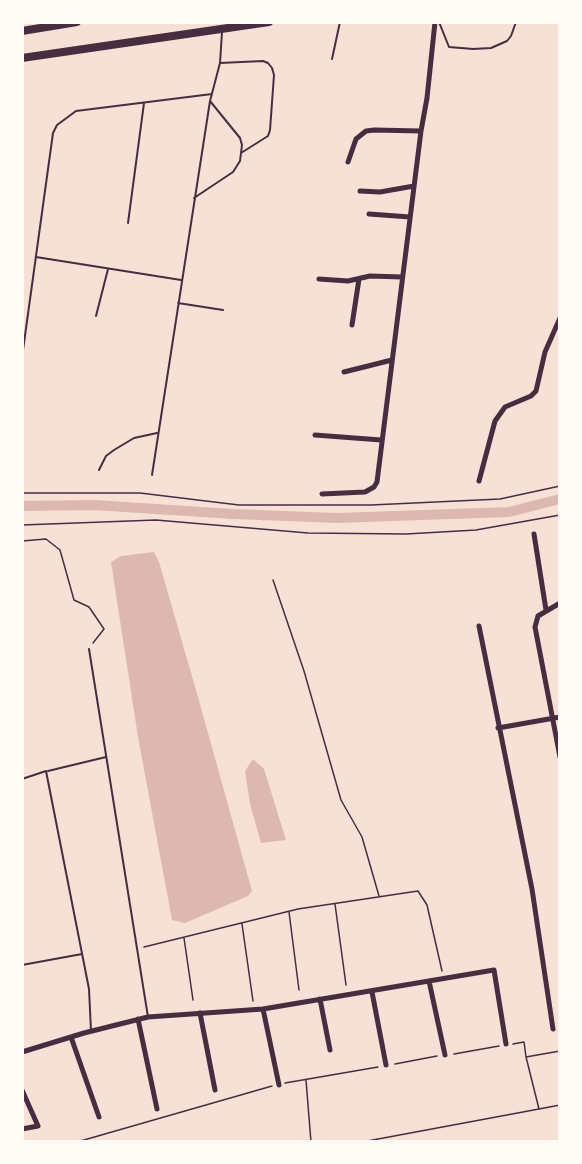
<!DOCTYPE html>
<style>
body{margin:0}
#map{position:relative;width:582px;height:1164px;overflow:hidden;background:#f7e1d7;font-family:Georgia,serif}
canvas{display:block}
.frame{position:absolute;inset:0;border:24px solid #fffaf5;pointer-events:none}
</style>
<div id="map">
<canvas width="582" height="1164"></canvas>
<div class="frame"></div>
</div>
<script>
const ctx = document.querySelector('canvas').getContext('2d');
ctx.lineJoin = 'round';
function fill(path, color) { ctx.fillStyle = color; ctx.fill(path, 'evenodd'); }
const poly = rows => new Path2D(rows.map(r => 'M' + r).join(''));
function strokePath(path, color, width, dash) { ctx.strokeStyle = color; ctx.lineWidth = width; ctx.lineCap = dash ? 'butt' : 'round'; ctx.setLineDash(dash || []); ctx.stroke(path); }
const water = poly([
 [154,552,159,562,198,697,252,891,248,896,185,923,172,920,138,737,111,562,121,556],
 [253,759,264,769,286,840,261,843,250,804,245,771]
]);
const canal = poly([
 [22,506,94,505,233,514,337,518,509,512,560,499]
]);
const path = poly([
 [22,493,140,493,239,505,371,505,500,499,560,486],
 [22,525,156,520,308,533,406,534,476,530,560,515],
 [22,541,46,539,60,550,74,600,89,607,104,629,93,643],
 [273,580,304,671,341,800,362,837,379,896],
 [335,904,346,985],
 [289,912,299,990],
 [242,924,253,1001],
 [184,938,193,1000],
 [144,947,298,909,418,891,427,905,442,971],
 [513,1044,524,1042,526,1057],
 [560,1051,526,1057,539,1109,560,1105],
 [454,1054,499,1046],
 [395,1064,437,1056],
 [306,1080,311,1142],
 [285,1083,378,1067],
 [77,1142,272,1086],
 [362,1142,539,1109]
]);
const service = poly([
 [439,22,449,47,473,49,491,48,507,41,511,36,516,22],
 [332,59,340,22],
 [220,63,263,61,268,63,272,68,274,75,270,130,268,136,241,153],
 [194,198,233,172,240,161,242,145,240,138,210,101],
 [128,223,144,103],
 [36,257,181,280],
 [178,303,223,310],
 [96,316,108,269],
 [23,350,53,133,57,125,76,111,212,94],
 [99,470,106,456,114,450,134,438,157,433],
 [152,475,210,101,220,63,222,32],
 [89,649,148,1017],
 [48,771,106,757],
 [22,779,46,771,89,989,91,1031],
 [22,965,82,954]
]);
const minor = poly([
 [348,162,356,139,366,131,374,130,421,131],
 [360,191,380,192,414,186],
 [369,214,410,217],
 [319,279,348,281,370,276,402,277],
 [352,325,359,279],
 [344,372,392,360],
 [315,435,381,440],
 [479,481,495,421,505,407,531,396,536,391,545,352,560,318],
 [322,494,365,492,374,487,377,482,421,131,427,98,435,22],
 [534,534,546,610],
 [560,603,538,616,535,627,560,757],
 [479,626,532,889,553,1029],
 [498,728,560,717],
 [429,981,445,1055],
 [372,992,386,1065],
 [320,999,330,1050],
 [263,1009,279,1085],
 [200,1013,215,1090],
 [138,1019,157,1109],
 [71,1037,99,1117],
 [22,1052,84,1033,148,1017,263,1009,494,970,506,1044],
 [22,1090,38,1126,22,1129]
]);
const primary = poly([
 [22,31,77,22],
 [22,58,269,22]
]);
fill(water, '#dcb8b0');
strokePath(canal, '#dcb8b0', 10);
strokePath(path, '#4a2c40', 1.5);
strokePath(service, '#4a2c40', 2);
strokePath(minor, '#4a2c40', 5);
strokePath(primary, '#4a2c40', 8);
</script>
